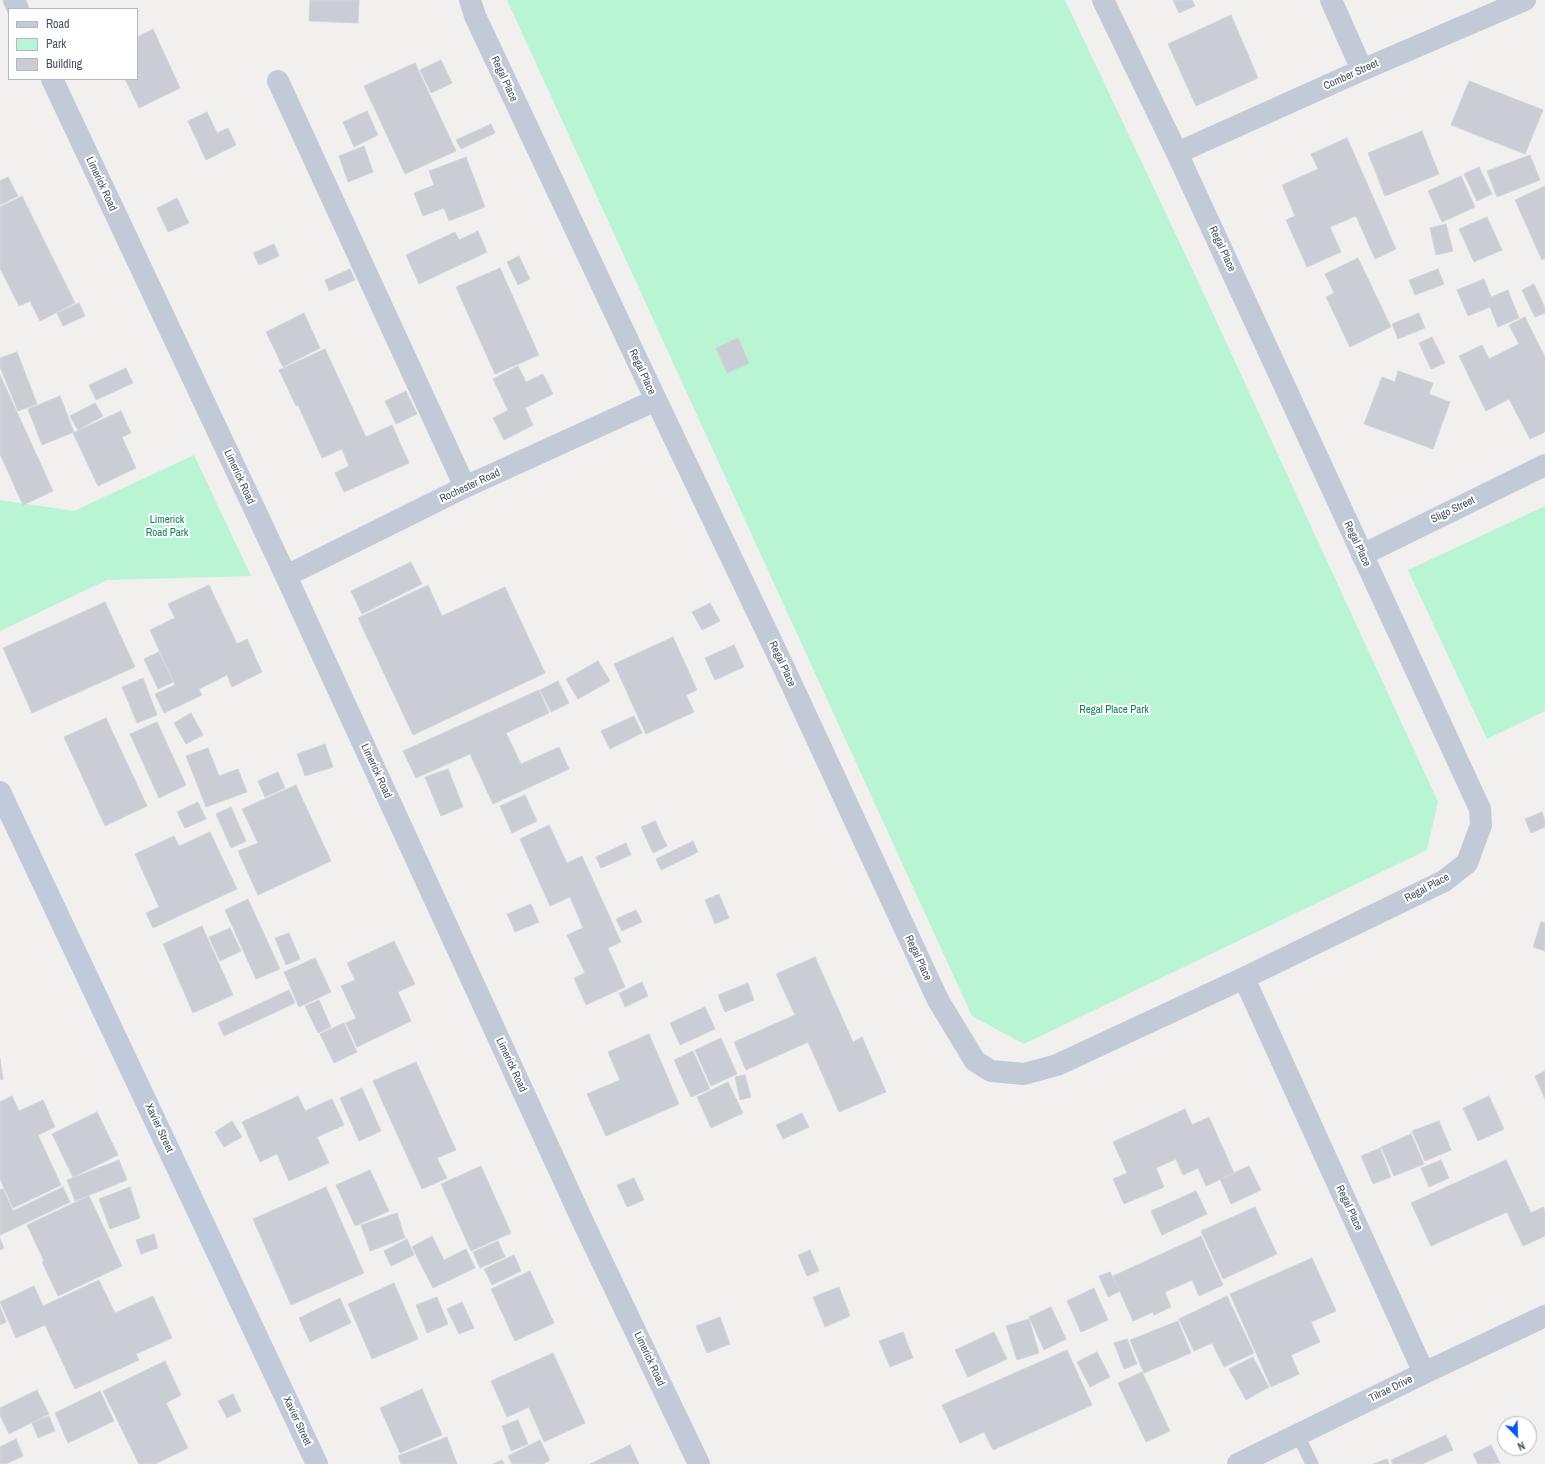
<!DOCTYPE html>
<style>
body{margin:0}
#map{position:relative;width:1545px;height:1464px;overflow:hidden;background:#f2efef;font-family:"Archivo Narrow",sans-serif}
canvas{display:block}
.legend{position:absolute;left:8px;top:8px;width:130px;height:72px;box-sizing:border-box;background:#fff;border:1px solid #b5b9bf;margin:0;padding:5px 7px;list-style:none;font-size:12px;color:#45505f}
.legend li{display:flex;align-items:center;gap:8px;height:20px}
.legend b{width:20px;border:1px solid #b5b9bf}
.north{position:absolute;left:1497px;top:1416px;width:40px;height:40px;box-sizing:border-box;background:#fff;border:1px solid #b5b9bf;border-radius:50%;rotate:157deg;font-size:11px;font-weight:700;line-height:16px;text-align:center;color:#45505f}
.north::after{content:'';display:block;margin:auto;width:14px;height:18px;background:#0658f5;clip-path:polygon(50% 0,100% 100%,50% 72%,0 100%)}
</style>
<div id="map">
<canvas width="1545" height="1464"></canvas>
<ul class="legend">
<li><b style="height:5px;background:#c0cada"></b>Road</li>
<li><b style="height:11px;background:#b9f4d5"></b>Park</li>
<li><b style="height:11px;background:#cbcdd5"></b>Building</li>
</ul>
<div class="north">N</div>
</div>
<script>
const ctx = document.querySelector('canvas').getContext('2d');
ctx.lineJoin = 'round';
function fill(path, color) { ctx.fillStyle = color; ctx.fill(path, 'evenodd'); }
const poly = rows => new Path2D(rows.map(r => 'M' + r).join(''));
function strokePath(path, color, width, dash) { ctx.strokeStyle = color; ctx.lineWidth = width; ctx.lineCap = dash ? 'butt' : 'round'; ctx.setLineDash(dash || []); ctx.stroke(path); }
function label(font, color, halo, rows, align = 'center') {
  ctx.font = font + ' "Archivo Narrow",sans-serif'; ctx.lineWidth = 4; ctx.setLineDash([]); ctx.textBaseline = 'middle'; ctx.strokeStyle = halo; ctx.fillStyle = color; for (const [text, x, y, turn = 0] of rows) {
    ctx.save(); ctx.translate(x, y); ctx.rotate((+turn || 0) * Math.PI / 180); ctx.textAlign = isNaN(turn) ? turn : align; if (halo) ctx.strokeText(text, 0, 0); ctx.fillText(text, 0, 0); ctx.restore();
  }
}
const green = poly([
 [507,0,1065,0,1202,290,1438,802,1427,850,1024,1044,972,1016],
 [194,455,251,576,107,580,0,631,0,500,74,511],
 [1545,506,1545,711,1487,739,1408,570]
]);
const building = poly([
 [310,0,359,0,358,23,309,21,310,0],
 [1173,0,1192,0,1195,6,1179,13,1173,0],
 [1231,15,1258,78,1196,106,1168,44,1231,15],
 [153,29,180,88,139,108,125,79,137,79,137,37,153,29],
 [441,60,452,83,431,93,420,70,441,60],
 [415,63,456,151,405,174,364,86,415,63],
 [1469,81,1543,110,1525,154,1451,125,1469,81],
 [367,111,378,135,354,147,343,122,367,111],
 [207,112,217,133,228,128,236,145,206,160,188,121,207,112],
 [491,124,495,133,461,149,456,140,491,124],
 [1422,131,1439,174,1385,196,1368,153,1422,131],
 [1347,138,1396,249,1375,259,1356,216,1330,227,1341,252,1307,267,1286,220,1295,216,1282,185,1318,169,1311,154,1347,138],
 [364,146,373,172,348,182,339,156,364,146],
 [1530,155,1540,180,1497,197,1487,171,1530,155],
 [466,157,485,207,449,221,444,208,423,216,414,193,434,185,429,171,466,157],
 [1479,167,1492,194,1477,201,1464,174,1479,167],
 [1461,176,1475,207,1442,222,1428,191,1461,176],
 [8,177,18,196,0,205,0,181,8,177],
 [1545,186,1545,258,1542,260,1515,200,1545,186],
 [22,196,75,303,40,321,30,301,19,306,0,268,0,207,22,196],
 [177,198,189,223,168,232,157,208,177,198],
 [1487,217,1502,250,1474,262,1459,229,1487,217],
 [1446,224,1453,251,1436,255,1430,228,1446,224],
 [478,231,487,252,419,284,406,255,455,232,459,240,478,231],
 [274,244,279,256,259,265,253,253,274,244],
 [519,256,530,279,518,285,507,262,519,256],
 [1358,258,1391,327,1350,347,1326,297,1334,293,1325,274,1358,258],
 [500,268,539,355,495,374,456,287,500,268],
 [350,269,355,280,329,291,325,280,350,269],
 [1438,269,1444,284,1415,295,1409,280,1438,269],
 [1484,279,1491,297,1508,290,1519,318,1498,327,1490,307,1468,316,1457,290,1484,279],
 [1534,284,1545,308,1545,313,1535,317,1522,290,1534,284],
 [79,303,85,316,63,326,57,313,79,303],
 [304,313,320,348,283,367,266,332,304,313],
 [1419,313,1425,328,1398,339,1392,324,1419,313],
 [1525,317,1545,357,1545,432,1530,439,1509,399,1486,411,1459,356,1482,345,1489,359,1519,344,1509,325,1525,317],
 [1432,337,1445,363,1431,369,1419,343,1432,337],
 [738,338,749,363,727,373,716,348,738,338],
 [325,349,366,437,392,425,409,463,344,492,335,473,349,466,342,449,322,458,298,405,296,406,279,370,325,349],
 [17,352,37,404,18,411,0,367,0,358,17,352],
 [518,366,526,382,543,374,553,394,525,408,533,425,504,440,493,418,508,410,493,379,518,366],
 [126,368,133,383,96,400,89,385,126,368],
 [1398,371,1433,383,1429,394,1450,402,1433,449,1364,424,1382,377,1395,382,1398,371],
 [0,375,53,491,23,505,0,454,0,375],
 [406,391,417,414,396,424,385,401,406,391],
 [60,396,74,432,42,445,28,409,60,396],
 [95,403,103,416,78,430,70,416,95,403],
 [121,411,131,433,122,437,136,468,98,486,73,433,121,411],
 [411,562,422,584,362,614,351,591,411,562],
 [209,585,237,644,247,639,262,672,232,687,227,675,199,689,202,695,164,713,155,694,175,685,150,630,175,618,168,604,209,585],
 [428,585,442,616,505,587,545,673,413,735,358,618,428,585],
 [105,602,135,667,32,713,3,648,105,602],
 [710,603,720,621,702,630,692,612,710,603],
 [673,637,697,690,686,695,694,712,646,734,614,664,673,637],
 [734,645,744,667,715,680,705,658,734,645],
 [159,652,173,682,158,689,144,659,159,652],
 [598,661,610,681,578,699,566,679,598,661],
 [143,678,157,715,137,723,122,687,143,678],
 [558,681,569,703,551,712,540,690,558,681],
 [539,690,549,713,506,733,521,764,559,747,569,769,493,804,470,754,416,778,403,751,539,690],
 [191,713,203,735,186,744,174,723,191,713],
 [634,716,642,733,610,749,601,731,634,716],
 [106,718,147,806,105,826,64,737,106,718],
 [157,722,186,785,159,798,130,734,157,722],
 [325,744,333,767,305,776,297,754,325,744],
 [208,748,219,776,238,769,247,792,206,807,186,756,208,748],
 [448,769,463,807,441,816,425,777,448,769],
 [278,772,285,788,265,797,258,781,278,772],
 [296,785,331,861,258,895,238,851,258,843,242,809,296,785],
 [525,795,537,821,512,833,500,806,525,795],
 [198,802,206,819,185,828,177,812,198,802],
 [231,807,246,841,231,848,216,814,231,807],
 [1542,812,1545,821,1545,827,1531,833,1525,819,1542,812],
 [655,821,667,846,653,853,641,827,655,821],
 [549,825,567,863,582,856,621,942,608,948,625,987,586,1005,574,978,585,973,567,935,583,928,570,897,550,906,520,839,549,825],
 [210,832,237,889,153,928,146,913,159,907,135,854,174,836,179,846,210,832],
 [693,841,698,852,661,870,656,859,693,841],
 [626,843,631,855,601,868,596,857,626,843],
 [719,894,729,918,715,924,705,900,719,894],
 [248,899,280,969,256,979,225,910,248,899],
 [531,904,539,922,515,932,507,914,531,904],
 [636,910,642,922,622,931,616,919,636,910],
 [1541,922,1545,923,1545,951,1533,947,1541,922],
 [202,926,233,995,193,1013,163,944,202,926],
 [230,928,241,951,220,961,209,937,230,928],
 [289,933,300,959,286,965,275,938,289,933],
 [394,941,415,984,398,992,411,1021,357,1047,346,1023,356,1018,341,986,355,980,347,963,394,941],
 [815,957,853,1042,862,1037,886,1092,839,1112,808,1042,746,1070,734,1042,795,1015,776,974,815,957],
 [315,958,331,992,299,1007,284,972,315,958],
 [642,982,648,996,625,1007,619,993,642,982],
 [748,983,754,1000,725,1012,718,995,748,983],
 [289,990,295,1003,224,1036,218,1023,289,990],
 [319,1000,331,1027,318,1033,305,1006,319,1000],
 [705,1007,715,1029,680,1045,670,1023,705,1007],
 [344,1023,357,1052,334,1063,320,1034,344,1023],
 [649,1034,679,1104,606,1136,587,1094,620,1080,608,1052,649,1034],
 [721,1038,737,1074,711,1086,695,1050,721,1038],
 [693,1051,710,1089,691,1097,674,1060,693,1051],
 [0,1059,3,1079,0,1080,0,1059],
 [416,1062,456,1150,437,1158,447,1178,422,1189,373,1081,416,1062],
 [1545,1071,1545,1099,1535,1076,1545,1071],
 [745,1075,751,1097,740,1100,735,1077,745,1075],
 [728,1082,743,1113,711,1128,697,1097,728,1082],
 [362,1088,381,1131,359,1141,340,1098,362,1088],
 [12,1096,19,1111,43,1100,55,1127,38,1135,61,1185,13,1208,0,1179,0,1102,12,1096],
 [298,1096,305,1111,332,1099,344,1125,317,1137,329,1163,289,1181,277,1154,260,1162,242,1122,298,1096],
 [1489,1096,1504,1129,1478,1141,1463,1108,1489,1096],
 [1185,1109,1192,1125,1209,1117,1234,1173,1206,1186,1198,1168,1183,1175,1176,1159,1156,1168,1164,1187,1124,1204,1113,1179,1127,1173,1113,1142,1185,1109],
 [97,1112,118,1155,73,1177,52,1134,97,1112],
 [802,1113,809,1127,783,1139,776,1125,802,1113],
 [232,1121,242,1137,224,1147,215,1132,232,1121],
 [1439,1121,1451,1150,1425,1161,1412,1131,1439,1121],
 [1411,1134,1424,1164,1394,1176,1381,1147,1411,1134],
 [1380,1148,1391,1177,1373,1184,1361,1156,1380,1148],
 [119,1160,127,1180,75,1201,67,1180,119,1160],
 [1441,1160,1449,1178,1429,1187,1421,1168,1441,1160],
 [1506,1160,1531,1213,1543,1207,1545,1211,1545,1236,1523,1246,1507,1212,1431,1246,1411,1203,1506,1160],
 [481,1166,511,1233,471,1251,441,1184,481,1166],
 [1249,1166,1261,1190,1231,1204,1220,1179,1249,1166],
 [370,1170,389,1211,355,1226,336,1185,370,1170],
 [634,1178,644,1200,627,1207,617,1185,634,1178],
 [63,1187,70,1202,0,1235,0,1190,3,1189,13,1211,63,1187],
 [130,1187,140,1218,110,1229,99,1199,130,1187],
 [326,1187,364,1273,291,1305,253,1219,326,1187],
 [1196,1191,1207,1214,1162,1235,1151,1211,1196,1191],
 [89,1196,122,1266,58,1296,42,1262,44,1261,27,1225,89,1196],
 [1255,1207,1277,1254,1223,1279,1201,1231,1255,1207],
 [397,1213,405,1238,370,1251,361,1225,397,1213],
 [154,1234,158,1248,141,1254,136,1240,154,1234],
 [432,1236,444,1260,466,1249,475,1268,433,1288,412,1247,432,1236],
 [1201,1236,1223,1285,1199,1296,1192,1280,1165,1292,1171,1307,1154,1315,1153,1312,1133,1321,1113,1276,1201,1236],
 [0,1239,4,1248,0,1250,0,1239],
 [407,1239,414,1255,391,1266,384,1251,407,1239],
 [498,1241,505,1257,480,1268,473,1252,498,1241],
 [810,1250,819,1271,807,1276,798,1255,810,1250],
 [514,1255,521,1271,492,1285,484,1269,514,1255],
 [1312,1258,1336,1311,1311,1322,1320,1342,1291,1355,1299,1374,1271,1387,1230,1294,1312,1258],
 [530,1271,554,1323,515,1341,491,1289,530,1271],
 [1110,1272,1120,1291,1108,1297,1099,1276,1110,1272],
 [99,1280,115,1313,153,1296,172,1338,136,1354,139,1360,75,1389,45,1325,16,1338,0,1302,34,1286,43,1306,99,1280],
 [394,1283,418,1339,372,1359,348,1304,394,1283],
 [839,1287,850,1316,825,1327,813,1297,839,1287],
 [1094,1288,1108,1320,1081,1332,1067,1301,1094,1288],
 [1227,1296,1254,1353,1224,1367,1212,1343,1194,1351,1179,1319,1227,1296],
 [437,1297,448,1324,427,1333,416,1305,437,1297],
 [340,1298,351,1323,310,1342,299,1318,340,1298],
 [462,1302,474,1328,459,1334,447,1309,462,1302],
 [0,1307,6,1322,0,1325,0,1307],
 [1051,1307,1066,1339,1044,1350,1029,1317,1051,1307],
 [720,1317,730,1344,707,1353,696,1326,720,1317],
 [1029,1319,1039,1353,1017,1360,1006,1326,1029,1319],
 [1178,1321,1191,1353,1144,1373,1130,1340,1178,1321],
 [903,1332,913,1358,890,1367,879,1341,903,1332],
 [994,1332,1007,1359,968,1377,955,1350,994,1332],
 [1127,1339,1137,1364,1124,1369,1114,1343,1127,1339],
 [1067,1350,1092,1405,993,1450,984,1432,960,1443,942,1405,1067,1350],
 [1097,1352,1110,1377,1090,1387,1077,1362,1097,1352],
 [553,1353,585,1423,544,1442,529,1407,507,1417,491,1381,553,1353],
 [1253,1357,1269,1387,1246,1400,1229,1369,1253,1357],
 [165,1361,181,1395,166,1403,188,1448,155,1464,139,1464,103,1391,165,1361],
 [1142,1372,1170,1431,1146,1442,1118,1383,1142,1372],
 [422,1389,442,1435,400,1453,380,1408,422,1389],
 [37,1390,49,1414,9,1434,0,1415,0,1408,37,1390],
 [100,1391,114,1421,68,1443,55,1413,100,1391],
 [233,1394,241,1411,227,1418,218,1401,233,1394],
 [49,1416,55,1431,38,1438,32,1423,49,1416],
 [518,1420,528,1444,511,1451,502,1426,518,1420],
 [1446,1435,1453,1450,1422,1464,1393,1464,1391,1460,1446,1435],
 [447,1437,457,1464,401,1464,398,1456,447,1437],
 [16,1439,23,1456,6,1464,0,1464,0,1447,16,1439],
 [540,1440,550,1460,543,1464,512,1464,508,1456,540,1440],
 [630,1445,639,1464,590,1464,630,1445],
 [1491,1445,1500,1463,1478,1464,1473,1454,1491,1445],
 [1387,1459,1389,1464,1373,1464,1387,1459],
 [502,1460,504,1464,493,1464,502,1460]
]);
const service = poly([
 [1298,1435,1312,1464]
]);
const minor = poly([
 [14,0,18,9],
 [470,0,475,16,656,400,784,668,938,1000,975,1061,991,1071,1024,1074,1057,1065,1244,978,1444,881,1467,863,1481,825,1480,809,1177,153,1103,0],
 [1331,0,1362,70],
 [52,79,286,576,584,1224,699,1464],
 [278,81,465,487],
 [1177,153,1362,70,1525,0],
 [1362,555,1545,465],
 [286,576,465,487,656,400],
 [1244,978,1424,1373],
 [1238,1464,1424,1373,1545,1316]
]);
const secondary = poly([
 [0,792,317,1464]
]);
const streetNames = [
 ["Comber Street",1351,75,-24],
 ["Regal Place",504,79,65],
 ["Limerick Road",101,184,65],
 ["Regal Place",1222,249,65],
 ["Regal Place",642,372,65],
 ["Limerick Road",239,477,65],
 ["Rochester Road",470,486,-25],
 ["Sligo Street",1453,510,-26],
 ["Regal Place",1357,544,65],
 ["Regal Place",782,664,65],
 ["Limerick Road",376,771,65],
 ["Regal Place",1427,888,-28],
 ["Regal Place",918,958,65],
 ["Limerick Road",511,1065,65],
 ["Xavier Street",159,1128,65],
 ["Regal Place",1349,1208,65],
 ["Limerick Road",649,1359,65],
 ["Tilrae Drive",1391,1389,-26],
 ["Xavier Street",297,1421,65]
];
const parkNames = [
 ["Limerick",167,520],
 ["Road Park",167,533],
 ["Regal Place Park",1114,710]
];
fill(green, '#b9f4d5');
fill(building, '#cbcdd5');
strokePath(building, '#d3d4db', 1);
strokePath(service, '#c1cad6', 13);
strokePath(minor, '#c1cad6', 22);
strokePath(secondary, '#c0cada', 22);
label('11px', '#45505f', '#fff', streetNames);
label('11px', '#0d8354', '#fff', parkNames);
</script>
